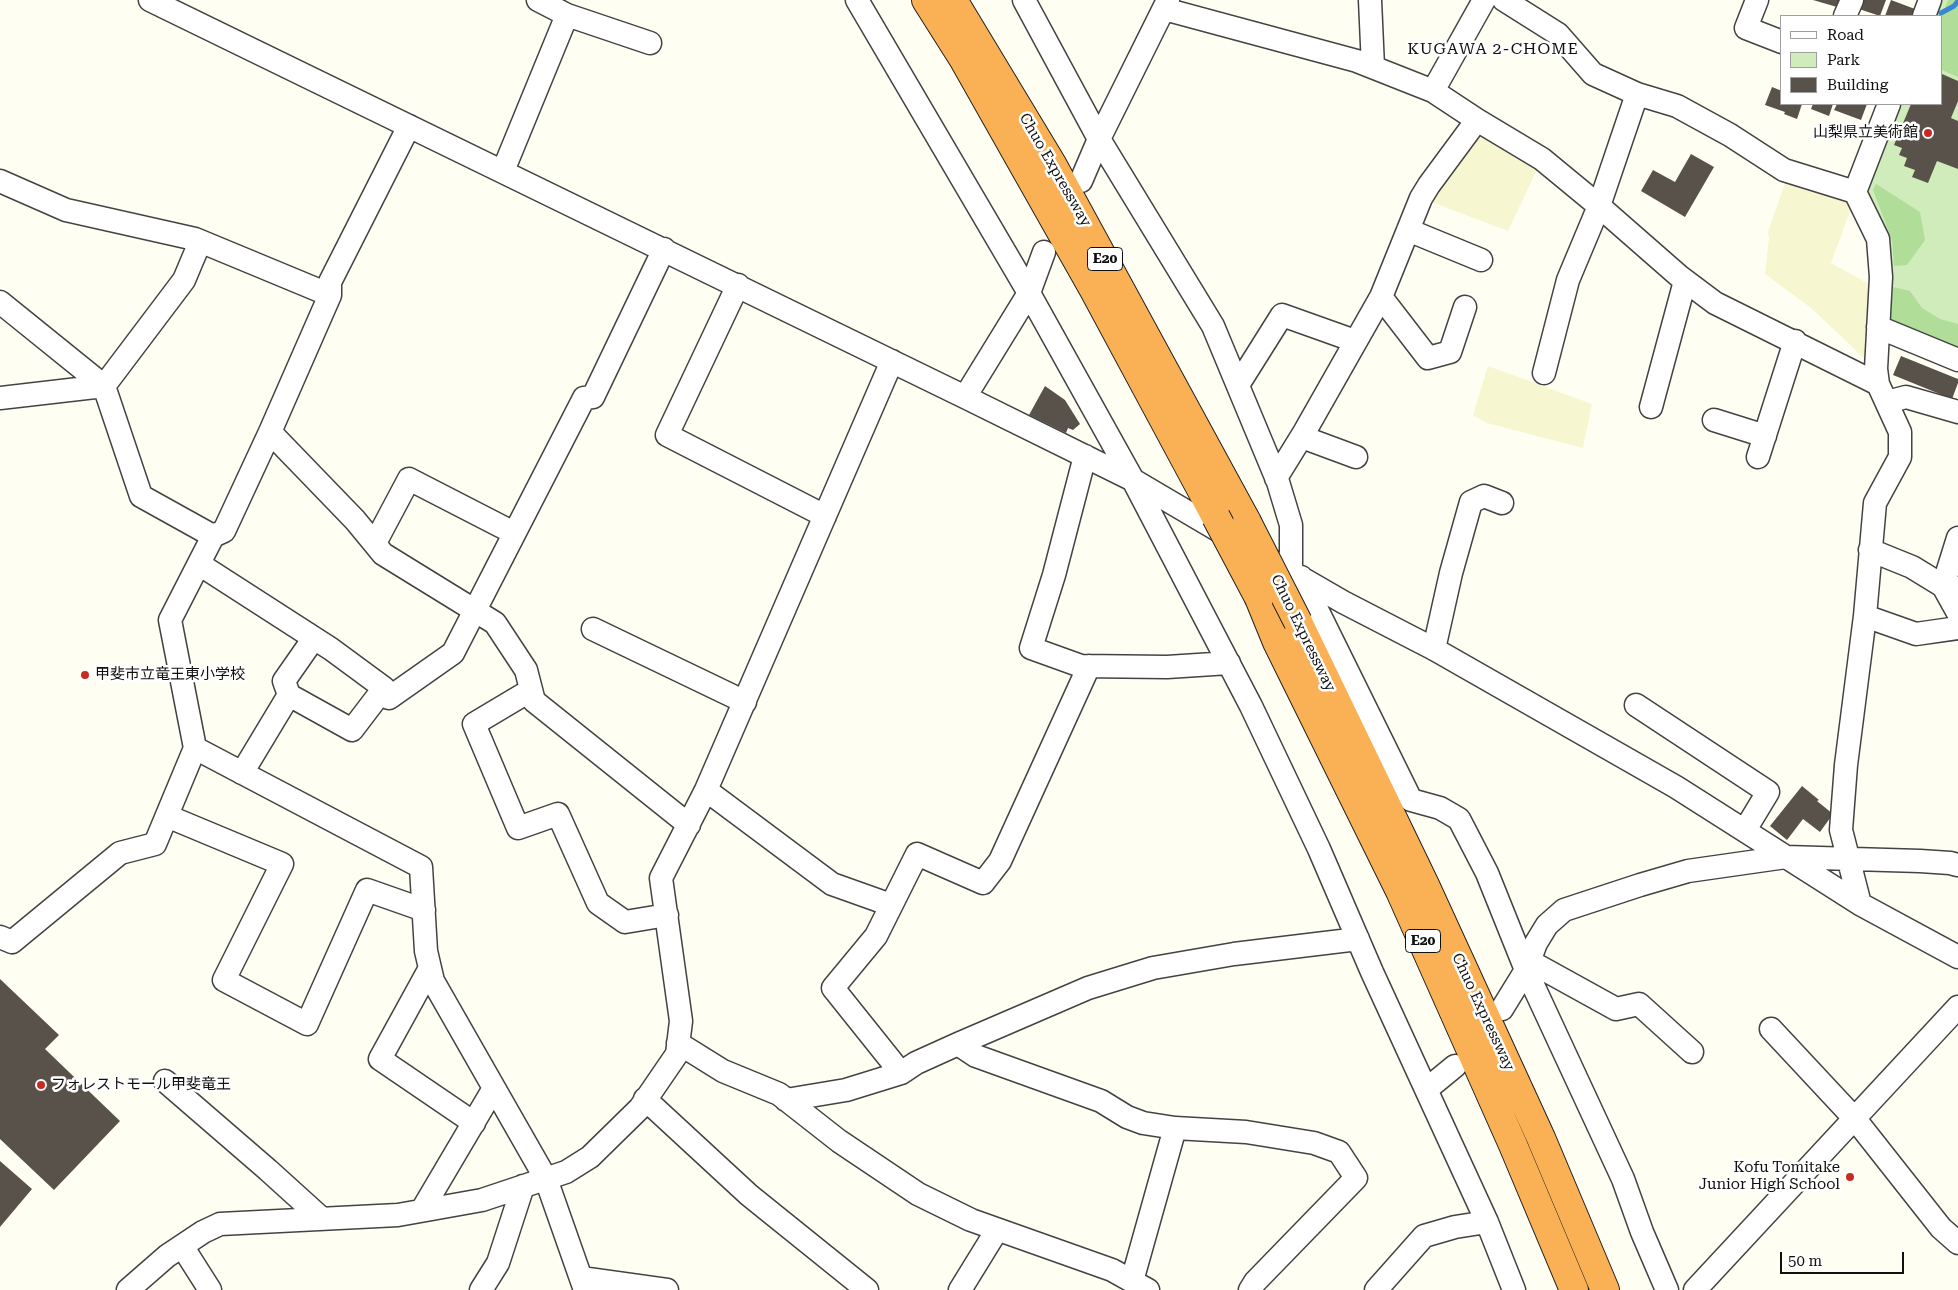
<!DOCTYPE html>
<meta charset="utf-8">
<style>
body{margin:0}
#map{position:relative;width:1958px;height:1290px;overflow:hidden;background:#fffef3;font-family:"Roboto Serif",serif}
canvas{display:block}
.legend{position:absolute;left:1780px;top:15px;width:162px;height:90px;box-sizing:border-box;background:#fff;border:1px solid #9f9f9f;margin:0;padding:6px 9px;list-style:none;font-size:15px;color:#101010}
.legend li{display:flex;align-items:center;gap:10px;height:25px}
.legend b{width:25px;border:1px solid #9f9f9f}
.scale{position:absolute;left:1780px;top:1252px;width:124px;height:22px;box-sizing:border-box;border:2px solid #101010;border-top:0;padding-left:6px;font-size:15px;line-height:18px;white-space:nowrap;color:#101010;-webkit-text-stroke:4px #fff;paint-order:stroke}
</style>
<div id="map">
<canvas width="1958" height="1290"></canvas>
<ul class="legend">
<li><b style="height:6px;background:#fff"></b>Road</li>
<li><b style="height:14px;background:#cfecba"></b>Park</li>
<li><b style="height:14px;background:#59524b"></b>Building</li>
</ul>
<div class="scale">50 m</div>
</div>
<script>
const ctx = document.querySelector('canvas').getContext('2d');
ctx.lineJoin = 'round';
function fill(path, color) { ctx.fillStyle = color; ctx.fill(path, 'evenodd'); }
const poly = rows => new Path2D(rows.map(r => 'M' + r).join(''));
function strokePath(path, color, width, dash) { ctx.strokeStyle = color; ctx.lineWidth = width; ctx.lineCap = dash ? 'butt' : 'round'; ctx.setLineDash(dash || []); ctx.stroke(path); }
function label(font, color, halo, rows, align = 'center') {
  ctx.font = font + ' "Roboto Serif","Noto Sans JP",serif'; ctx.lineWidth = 5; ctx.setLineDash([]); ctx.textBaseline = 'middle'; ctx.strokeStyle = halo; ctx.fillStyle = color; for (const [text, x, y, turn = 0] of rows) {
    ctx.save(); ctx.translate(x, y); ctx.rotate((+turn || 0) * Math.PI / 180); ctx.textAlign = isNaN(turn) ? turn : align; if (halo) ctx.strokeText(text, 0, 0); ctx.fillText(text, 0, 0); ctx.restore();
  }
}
const farmland = poly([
 [1477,120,1542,159,1508,231,1421,198],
 [1787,177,1853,203,1831,263,1876,288,1868,362,1811,308,1765,274,1769,238,1768,232],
 [1488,366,1592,404,1583,448,1487,423,1473,415]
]);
const green = poly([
 [1942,0,1958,0,1958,352,1888,323,1866,194,1901,104,1942,104,1942,16,1935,16]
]);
const forest = poly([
 [1948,0,1958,0,1958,77,1942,70,1942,16],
 [1876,184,1920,212,1925,240,1907,265,1894,266,1892,240,1873,190],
 [1893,287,1910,291,1922,308,1940,319,1958,324,1958,348,1891,322]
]);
const stream = poly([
 [1941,13,1954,6,1958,1]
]);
const building = poly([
 [1813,0,1840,0,1837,7],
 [1859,0,1886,0,1880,16,1856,8],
 [1891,0,1915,9,1913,16,1885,16],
 [1942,74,1958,81,1958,101,1951,118,1958,121,1958,169,1937,161,1928,183,1912,177,1915,170,1904,166,1907,158,1899,155,1902,148,1894,145,1911,104,1942,104],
 [1772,87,1782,91,1782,104,1802,104,1797,119,1784,114,1785,112,1765,105],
 [1813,104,1833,104,1829,116,1811,109],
 [1837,104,1867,104,1861,120,1834,110],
 [1691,154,1714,167,1685,217,1641,191,1653,170,1675,182],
 [1901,356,1958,379,1958,383,1952,399,1893,375],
 [1045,386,1065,400,1080,424,1073,430,1068,428,1066,433,1029,415],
 [1802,786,1819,800,1817,801,1833,814,1820,832,1803,819,1787,840,1770,826],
 [0,979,59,1035,45,1049,120,1121,54,1190,0,1139],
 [0,1161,32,1189,0,1227]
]);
const minor = poly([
 [150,0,965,397,1133,480,1228,536],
 [857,0,1029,293,1133,480,1251,706,1319,849,1372,972,1487,1222,1514,1290],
 [1024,0,1099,139,1213,326,1278,482,1291,525,1291,572],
 [1370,0,1373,67],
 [1504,0,1558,34,1593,74,1637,94,1677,106,1730,135,1784,170,1855,192],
 [1757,0,1746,28,1782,42],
 [1164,9,1357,61,1433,91,1477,120,1542,159,1599,206,1679,276,1715,303,1878,384],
 [567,15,650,43],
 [1845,16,1852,0],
 [1924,16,1930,0],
 [1433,91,1484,0],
 [503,171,567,15,538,0],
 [0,181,66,210,195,239,330,295],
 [1081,181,1099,139,1168,0],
 [1408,230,1481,260],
 [738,285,667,435,825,516],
 [1381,297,1428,358,1450,352,1465,307],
 [0,302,104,386,184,280,200,242],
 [1878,327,1958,360],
 [1544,373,1568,280,1599,206,1637,94],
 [1238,385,1282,315,1355,341],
 [965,397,1029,293,1044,252],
 [0,398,104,386,141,496,213,536,170,620,195,748,155,844,120,853,12,942,0,937],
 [1887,402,1906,397,1958,412],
 [1651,407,1685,281],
 [1714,420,1765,436],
 [270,432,355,520,383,554,495,623,526,670,534,701,689,825],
 [1302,437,1356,457],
 [1085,456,1054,575,1031,648,1081,666,1167,667,1229,663],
 [1758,457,1795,341],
 [1276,478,1305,431,1381,297,1421,198,1429,185,1477,120],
 [213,536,224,531,270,432,330,295,330,282,409,126],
 [375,543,409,479,514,533],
 [1870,550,1912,567,1943,586,1958,613],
 [1260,554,1343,602,1434,649,1676,787,1860,904,1958,957],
 [199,564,331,649,384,688,352,730,289,695,242,773],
 [1301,577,1411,800,1440,808,1459,819,1487,873,1526,970,1623,1179,1642,1232,1667,1290],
 [1957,588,1943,586,1958,538],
 [1865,616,1916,634,1958,628],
 [593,629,745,702],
 [1434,649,1451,573,1471,502,1484,496,1502,503],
 [531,690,474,724,518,828,558,814,598,903,625,922,667,915],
 [289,695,284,681,314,638],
 [389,698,453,653,584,398,593,397,664,249],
 [1636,705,1768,792,1745,830],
 [195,748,421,867,426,951,433,981,546,1179,585,1290],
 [706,790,832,884,891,905],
 [167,816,282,864,224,980,307,1024,367,890,424,910],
 [1860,904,1841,830,1846,765,1865,616,1875,503,1900,457,1900,432,1878,384,1876,369,1881,277,1878,239,1855,192,1889,104],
 [1529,961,1616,1009,1639,1004,1692,1052],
 [430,968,380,1059,474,1123],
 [1502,1009,1526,970,1536,943,1547,925,1564,910,1640,885,1688,871,1786,857,1920,861,1950,863,1958,865],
 [1771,1029,1855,1119,1941,1228,1958,1243],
 [678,1043,723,1071,779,1094,839,1141,918,1194,971,1220,1112,1270,1148,1290],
 [958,1044,976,1056,1101,1101,1127,1117,1143,1123,1175,1128],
 [901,1073,833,988,876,936,917,854,983,883,1000,861,1089,666],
 [165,1081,268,1170,321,1218],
 [1427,1089,1455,1066],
 [645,1099,749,1195,867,1290],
 [786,1100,846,1090,901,1073,916,1063,958,1044,1088,988,1153,968,1234,954,1358,939],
 [422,1210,494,1088],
 [182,1246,210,1290],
 [581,1278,667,1290],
 [1132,1281,1175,1128,1246,1132,1314,1143,1339,1152,1356,1178,1255,1282,1250,1290],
 [128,1290,167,1256,203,1232,220,1224,398,1215,482,1200,566,1172,590,1157,640,1108,677,1054,681,1021,661,878,706,790,892,361],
 [481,1290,498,1263,523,1186],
 [960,1290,997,1230],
 [1376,1290,1424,1236,1455,1227,1487,1222],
 [1695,1290,1958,1007]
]);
const highway = poly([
 [926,0,964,60,1094,290,1216,517],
 [953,0,1052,164,1247,522],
 [1259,598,1277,642,1400,891,1513,1145,1574,1290],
 [1298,622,1425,885,1541,1138,1605,1290]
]);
const highwayBridge = poly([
 [1216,517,1259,598],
 [1247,522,1298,622]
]);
const markers = [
 [1928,133,5,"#c72a21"],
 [85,675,5,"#c72a21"],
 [41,1085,5,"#c72a21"],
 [1850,1177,5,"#c72a21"]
];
const shields = [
 [1105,259,35],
 [1423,941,35]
];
const shieldNames = [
 ["E20",1105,259],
 ["E20",1423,941]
];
const poiNames = [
 ["山梨県立美術館",1918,133],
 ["甲斐市立竜王東小学校",95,675,"left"],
 ["フォレストモール甲斐竜王",51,1085,"left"],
 ["Kofu Tomitake",1840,1168],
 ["Junior High School",1840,1185]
];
const streetNames = [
 ["Chuo Expressway",1055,170,60],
 ["Chuo Expressway",1303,633,64],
 ["Chuo Expressway",1483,1012,65]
];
const neighbourhoodNames = [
 ["KUGAWA 2-CHOME",1493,49]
];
fill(farmland, '#f6f7d1');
fill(green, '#cfecba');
fill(forest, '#b0dd98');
strokePath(stream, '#3986d3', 5);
fill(building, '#59524b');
strokePath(minor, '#434343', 25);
strokePath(highway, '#212121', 30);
strokePath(minor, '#fff', 22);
strokePath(highway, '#fab156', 28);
strokePath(highwayBridge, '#212121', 30, []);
strokePath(highwayBridge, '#fab156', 28);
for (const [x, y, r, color] of markers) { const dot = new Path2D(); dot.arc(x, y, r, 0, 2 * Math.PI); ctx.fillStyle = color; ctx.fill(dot); strokePath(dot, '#fff', 2); }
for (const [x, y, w] of shields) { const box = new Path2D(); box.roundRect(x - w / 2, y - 11.5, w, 23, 4); ctx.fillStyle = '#fff'; ctx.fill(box); strokePath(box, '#101010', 1); }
label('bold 14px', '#101010', null, shieldNames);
label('15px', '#101010', '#fff', poiNames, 'right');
label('15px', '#101010', '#fff', streetNames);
ctx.letterSpacing = '1px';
label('16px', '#101010', '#fff', neighbourhoodNames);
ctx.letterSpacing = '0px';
</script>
